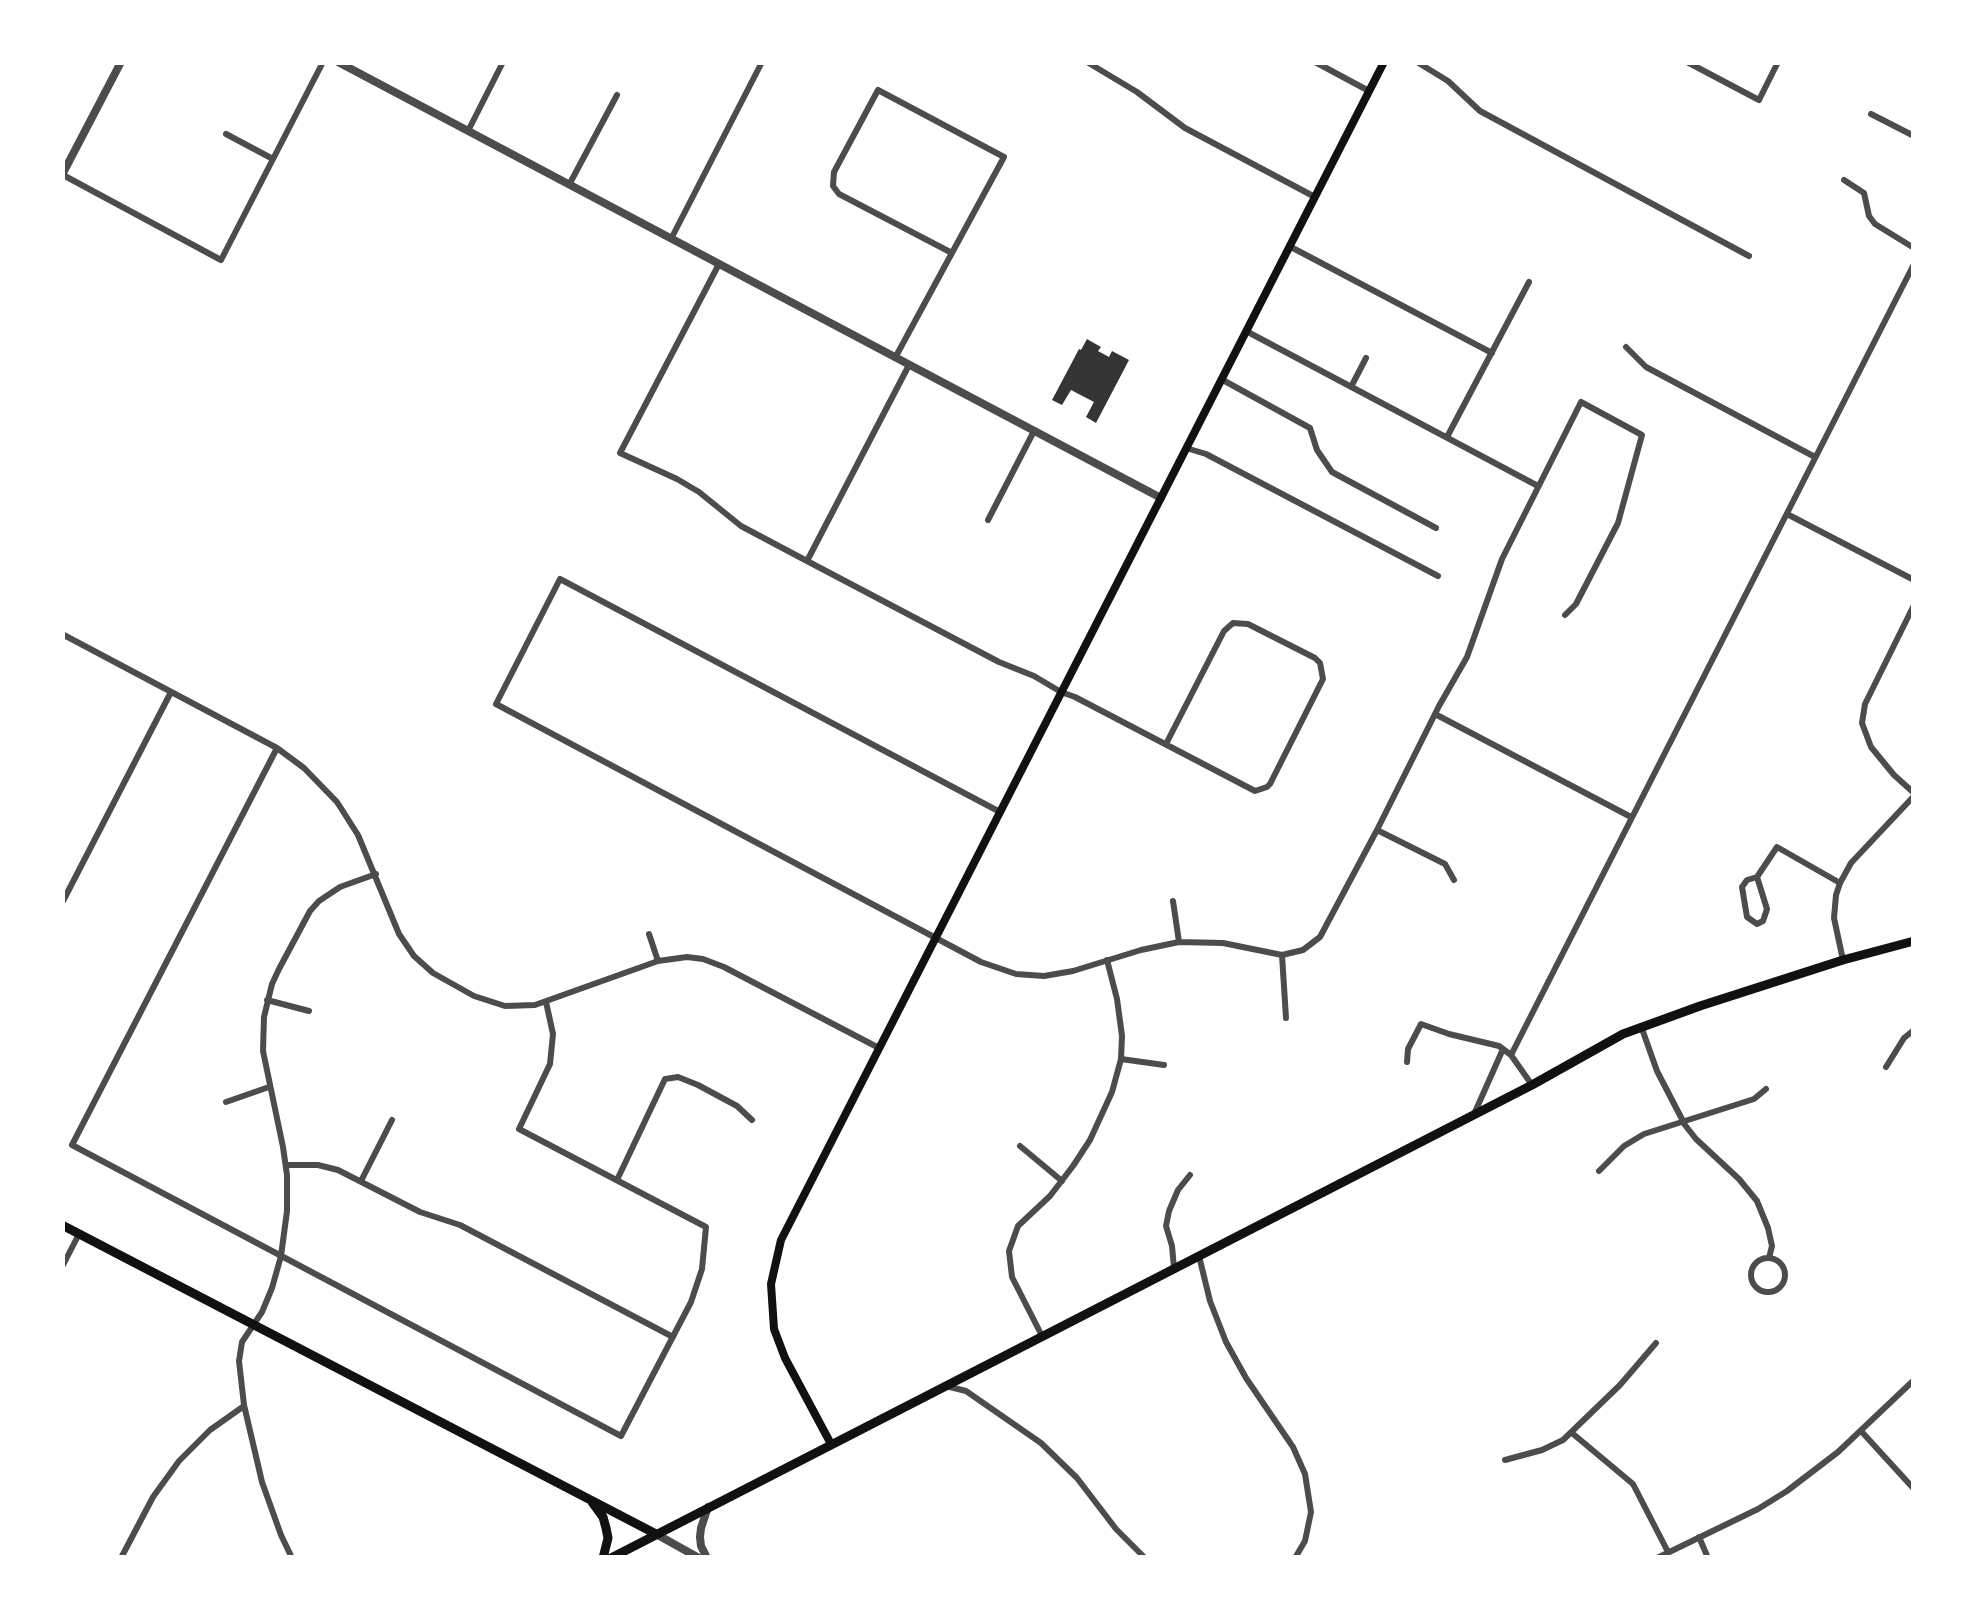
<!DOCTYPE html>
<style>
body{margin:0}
#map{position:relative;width:1976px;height:1620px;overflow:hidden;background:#fff;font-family:Karla,sans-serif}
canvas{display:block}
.frame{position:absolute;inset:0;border:65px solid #fff;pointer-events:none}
</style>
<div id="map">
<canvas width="1976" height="1620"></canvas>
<div class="frame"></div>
</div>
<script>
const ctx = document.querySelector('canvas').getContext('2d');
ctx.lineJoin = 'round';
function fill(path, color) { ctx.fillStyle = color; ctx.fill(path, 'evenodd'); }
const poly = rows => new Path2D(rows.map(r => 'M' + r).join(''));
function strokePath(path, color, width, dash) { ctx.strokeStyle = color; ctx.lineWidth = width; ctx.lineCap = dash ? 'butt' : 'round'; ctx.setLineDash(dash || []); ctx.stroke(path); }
const building = poly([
 [1087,339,1101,347,1098,351,1109,357,1112,351,1129,360,1096,423,1086,417,1094,402,1071,390,1062,405,1052,400,1079,349,1081,350]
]);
const minor = poly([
 [1087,62,1137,92,1185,128,1315,197],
 [1315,62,1369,91],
 [1417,62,1448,81,1480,111,1749,256],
 [1687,62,1759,100,1778,62],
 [1871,114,1914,136],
 [468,131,503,62],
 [226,134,273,159],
 [63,175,221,260,323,62],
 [1844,180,1864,193,1869,216,1875,224,1914,248],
 [569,185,617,95],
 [671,239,762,62],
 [1289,246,1492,353],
 [719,264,620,453,677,479,699,492,741,526,807,561,999,662,1034,676,1061,692,1075,697,1255,791,1267,787,1270,784,1323,679,1320,663,1315,658,1248,624,1233,623,1224,631,1166,744],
 [1246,331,1538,486],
 [1626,347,1646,367,1815,457],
 [895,358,1004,157,878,90,834,172,833,186,839,194,952,253],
 [1221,379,1310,428,1317,450,1332,472,1436,528],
 [1351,387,1366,358],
 [1447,437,1529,282],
 [1186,448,1206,454,1438,576],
 [1787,514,1914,580],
 [988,520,1034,431],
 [807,561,909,365],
 [1914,605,1865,704,1862,723,1871,747,1894,775,1914,793],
 [62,634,277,748,304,768,337,802,358,835,399,934,414,956,433,973,474,996,505,1006,535,1005,658,961,687,957,703,959,724,967,879,1048],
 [1435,714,1631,817],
 [277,748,72,1145,621,1436,691,1302,702,1269,706,1227,519,1129,550,1064,553,1034,546,1002],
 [1000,812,560,579,496,704,981,962,1016,974,1044,976,1073,971,1141,950,1179,942,1223,943,1282,955,1303,950,1320,937,1377,830,1439,706,1467,657,1502,559,1581,402,1642,435,1618,523,1576,604,1565,615],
 [1377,830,1445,864,1454,880],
 [1757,877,1767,909,1763,921,1757,924,1747,917,1742,887,1747,880,1757,877],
 [1757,877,1777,847,1840,883],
 [1173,901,1179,942],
 [62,903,171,692],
 [649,934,658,961],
 [1282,955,1286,1018],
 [1843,960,1834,918,1836,895,1840,883,1851,863,1914,796],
 [267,1000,309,1011],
 [1641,1026,1657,1071,1685,1125,1696,1139,1739,1179,1757,1201,1768,1228,1772,1246,1769,1258],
 [1121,1059,1164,1065],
 [1407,1062,1408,1049,1421,1024,1449,1034,1499,1046,1511,1055],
 [1886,1067,1904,1038,1914,1030],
 [1532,1085,1511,1055,1914,264],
 [226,1102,269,1087],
 [1475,1112,1503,1049],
 [1020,1146,1062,1181],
 [286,1165,318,1165,338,1170,420,1212,460,1225,673,1337],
 [1599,1171,1624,1146,1644,1134,1754,1099,1766,1089],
 [617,1180,665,1079,678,1077,698,1085,737,1106,752,1120],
 [361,1181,392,1120],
 [1199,1256,1210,1301,1226,1342,1246,1378,1293,1447,1305,1474,1311,1512,1305,1541,1295,1558],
 '1751 1275a17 17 0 1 1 34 0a17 17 0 1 1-34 0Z',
 [62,1267,79,1234],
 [1174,1268,1172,1246,1166,1226,1169,1211,1178,1190,1190,1175],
 [1042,1336,1012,1277,1009,1251,1018,1226,1050,1196,1073,1166,1090,1140,1112,1092,1121,1059,1122,1036,1117,999,1107,960],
 [946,1386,966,1391,1041,1443,1077,1478,1116,1529,1145,1558],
 [1861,1431,1914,1489],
 [1572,1433,1633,1484,1668,1552],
 [1505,1460,1542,1450,1563,1440,1620,1385,1656,1343],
 [1699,1537,1708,1558],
 [121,1558,153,1497,179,1461,210,1430,244,1406],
 [292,1558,281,1535,262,1482,244,1405,239,1361,242,1342,262,1312,272,1288,281,1256,287,1211,287,1175,283,1147,263,1051,264,1017,272,984,279,969,310,911,319,901,340,887,376,874],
 [1657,1558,1758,1509,1787,1491,1838,1452,1914,1380]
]);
const tertiary = poly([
 [338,62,1161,498],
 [62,175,121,62],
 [656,1534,699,1558],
 [707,1558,701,1546,700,1537,701,1528,708,1507]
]);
const secondary = poly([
 [831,1444,785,1358,774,1329,771,1284,781,1240,1384,62]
]);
const primary = poly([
 [62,1225,656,1534],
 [592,1502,603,1517,606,1528,608,1538,603,1558],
 [611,1558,1532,1085,1623,1034,1700,1006,1843,960,1914,941]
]);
fill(building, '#353535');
strokePath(minor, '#4c4c4c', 6);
strokePath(tertiary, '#4c4c4c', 8);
strokePath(secondary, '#111', 8);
strokePath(primary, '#111', 9);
</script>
